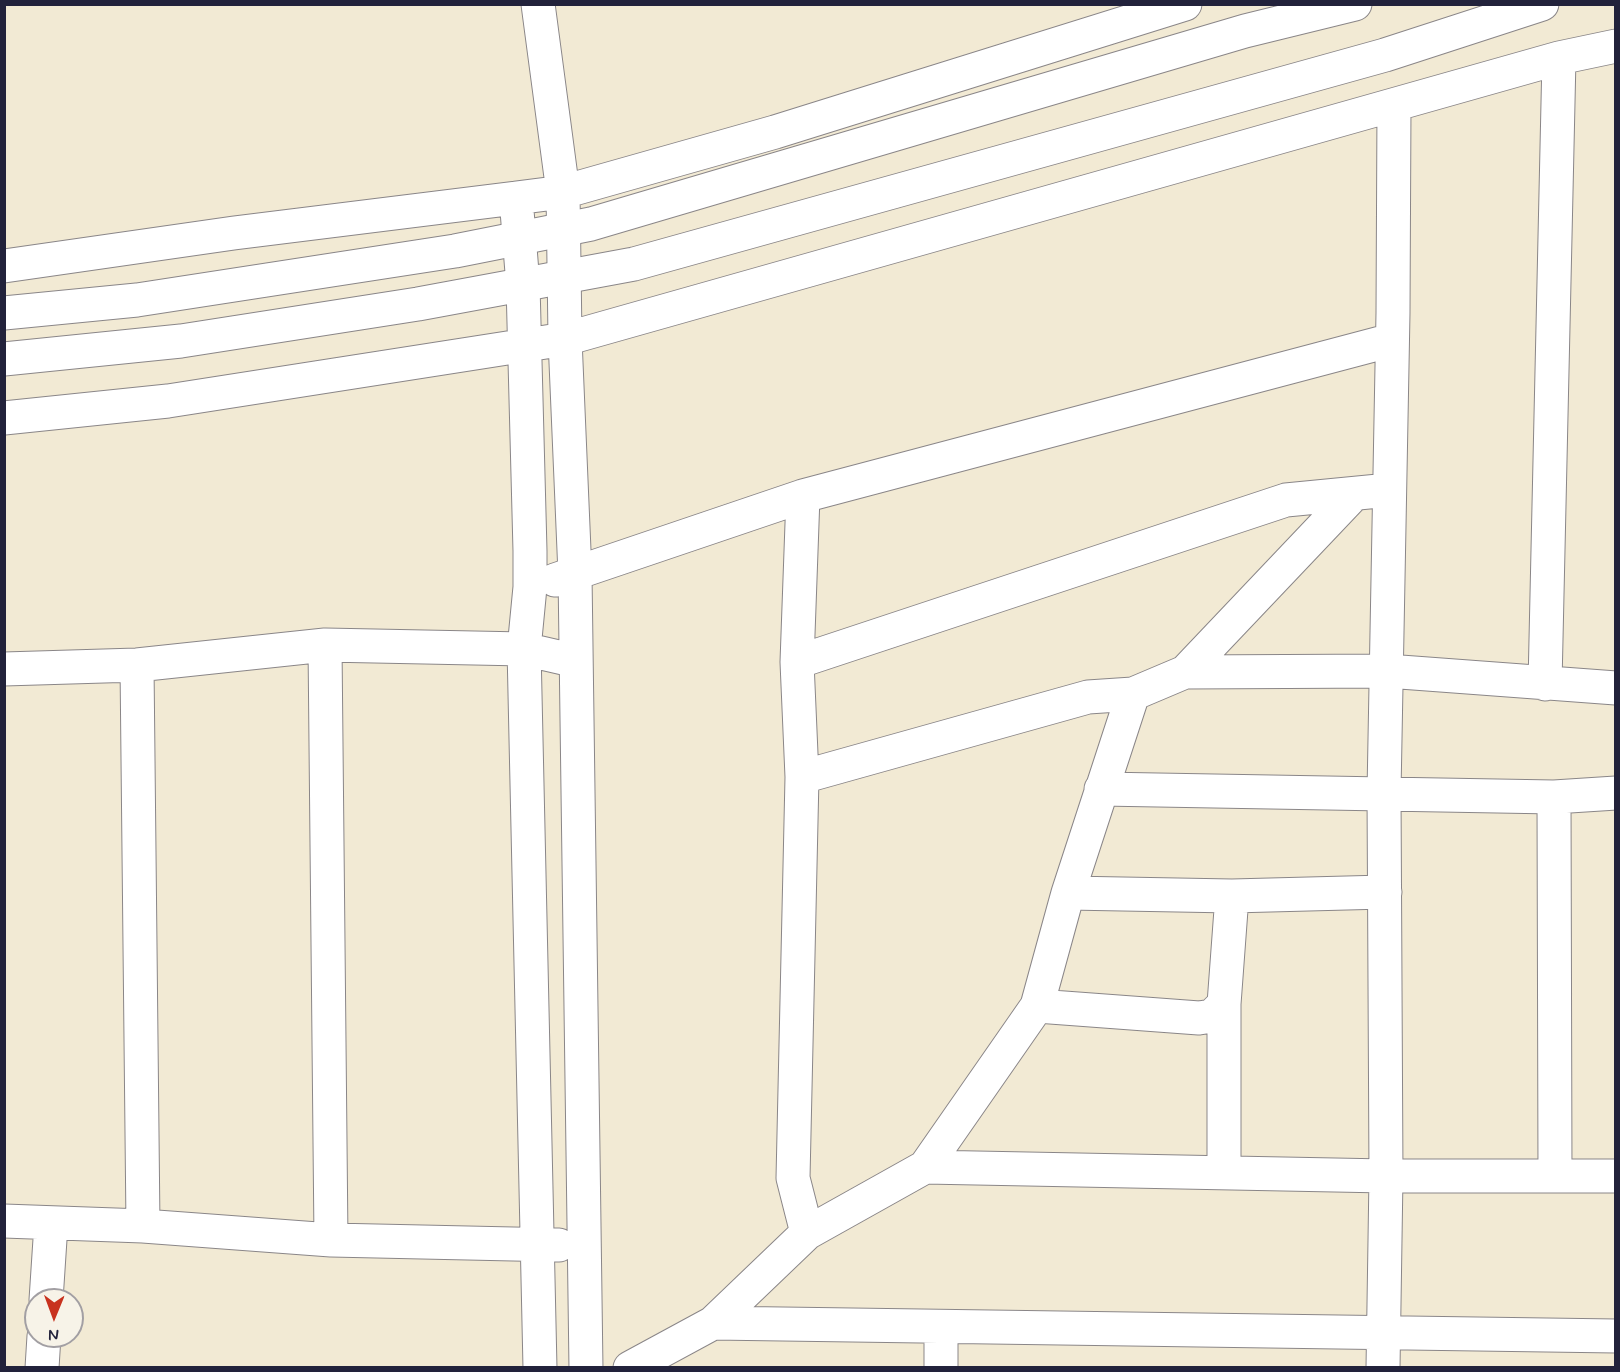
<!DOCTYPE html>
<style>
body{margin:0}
#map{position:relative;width:1620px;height:1372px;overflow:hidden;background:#f2ead4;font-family:Mynerve,sans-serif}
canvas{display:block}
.frame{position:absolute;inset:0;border:6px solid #22223b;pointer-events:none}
.north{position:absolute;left:24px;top:1288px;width:60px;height:60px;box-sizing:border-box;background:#f7f3e8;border:2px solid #a29fa3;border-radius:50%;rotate:181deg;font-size:16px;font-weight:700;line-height:24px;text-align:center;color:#22223b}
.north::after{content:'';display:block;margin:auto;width:21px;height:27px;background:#c8321e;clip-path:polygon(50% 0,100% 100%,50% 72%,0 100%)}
</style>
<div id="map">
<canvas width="1620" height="1372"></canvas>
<div class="frame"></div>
<div class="north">N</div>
</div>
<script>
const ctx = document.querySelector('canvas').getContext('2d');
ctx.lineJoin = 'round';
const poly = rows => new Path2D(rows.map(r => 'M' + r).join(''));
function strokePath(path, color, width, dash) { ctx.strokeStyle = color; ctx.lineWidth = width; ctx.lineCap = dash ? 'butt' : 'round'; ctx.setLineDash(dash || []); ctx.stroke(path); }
const minor = poly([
 [538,4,563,192,775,132,1185,4],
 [1559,58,1616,46],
 [4,266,234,233,516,198],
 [4,418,168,401,565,339,1559,58,1545,684],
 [803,496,797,662,802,777,793,1178,807,1233],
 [555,580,803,496,1392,340],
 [325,645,331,1240],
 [797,662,1286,500,1389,490],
 [137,665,143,1226],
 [4,669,137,665,325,645,524,649,576,661],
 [1185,672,1354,494],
 [802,777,1088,697,1133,694,1185,672,1387,671,1616,688],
 [1101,789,1554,797,1616,793],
 [1554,797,1555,1176],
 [1068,893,1232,896,1385,892],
 [1037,1006,1199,1018,1212,1016,1224,1004,1232,896],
 [925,1167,1386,1176,1616,1176],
 [1224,1173,1224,1004],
 [4,1221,143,1226,331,1240,559,1245],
 [46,1300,51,1224],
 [713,1323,1616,1336],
 [941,1328,941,1368],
 [42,1368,44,1336],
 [540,1368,524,649,530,587,530,551,523,285,516,198,563,192,565,339,575,574,586,1368],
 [630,1368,713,1323,807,1233,925,1167,1037,1006,1068,893,1133,694],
 [1383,1368,1386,1176,1384,792,1393,313,1394,106]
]);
const tertiary = poly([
 [4,313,137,300,455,251,591,224,1245,31,1355,4],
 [4,359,181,341,418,304,634,264,1385,55,1542,4]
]);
strokePath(minor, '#8a8688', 35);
strokePath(tertiary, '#8a8688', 35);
strokePath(minor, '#fff', 33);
strokePath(tertiary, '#fff', 33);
</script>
